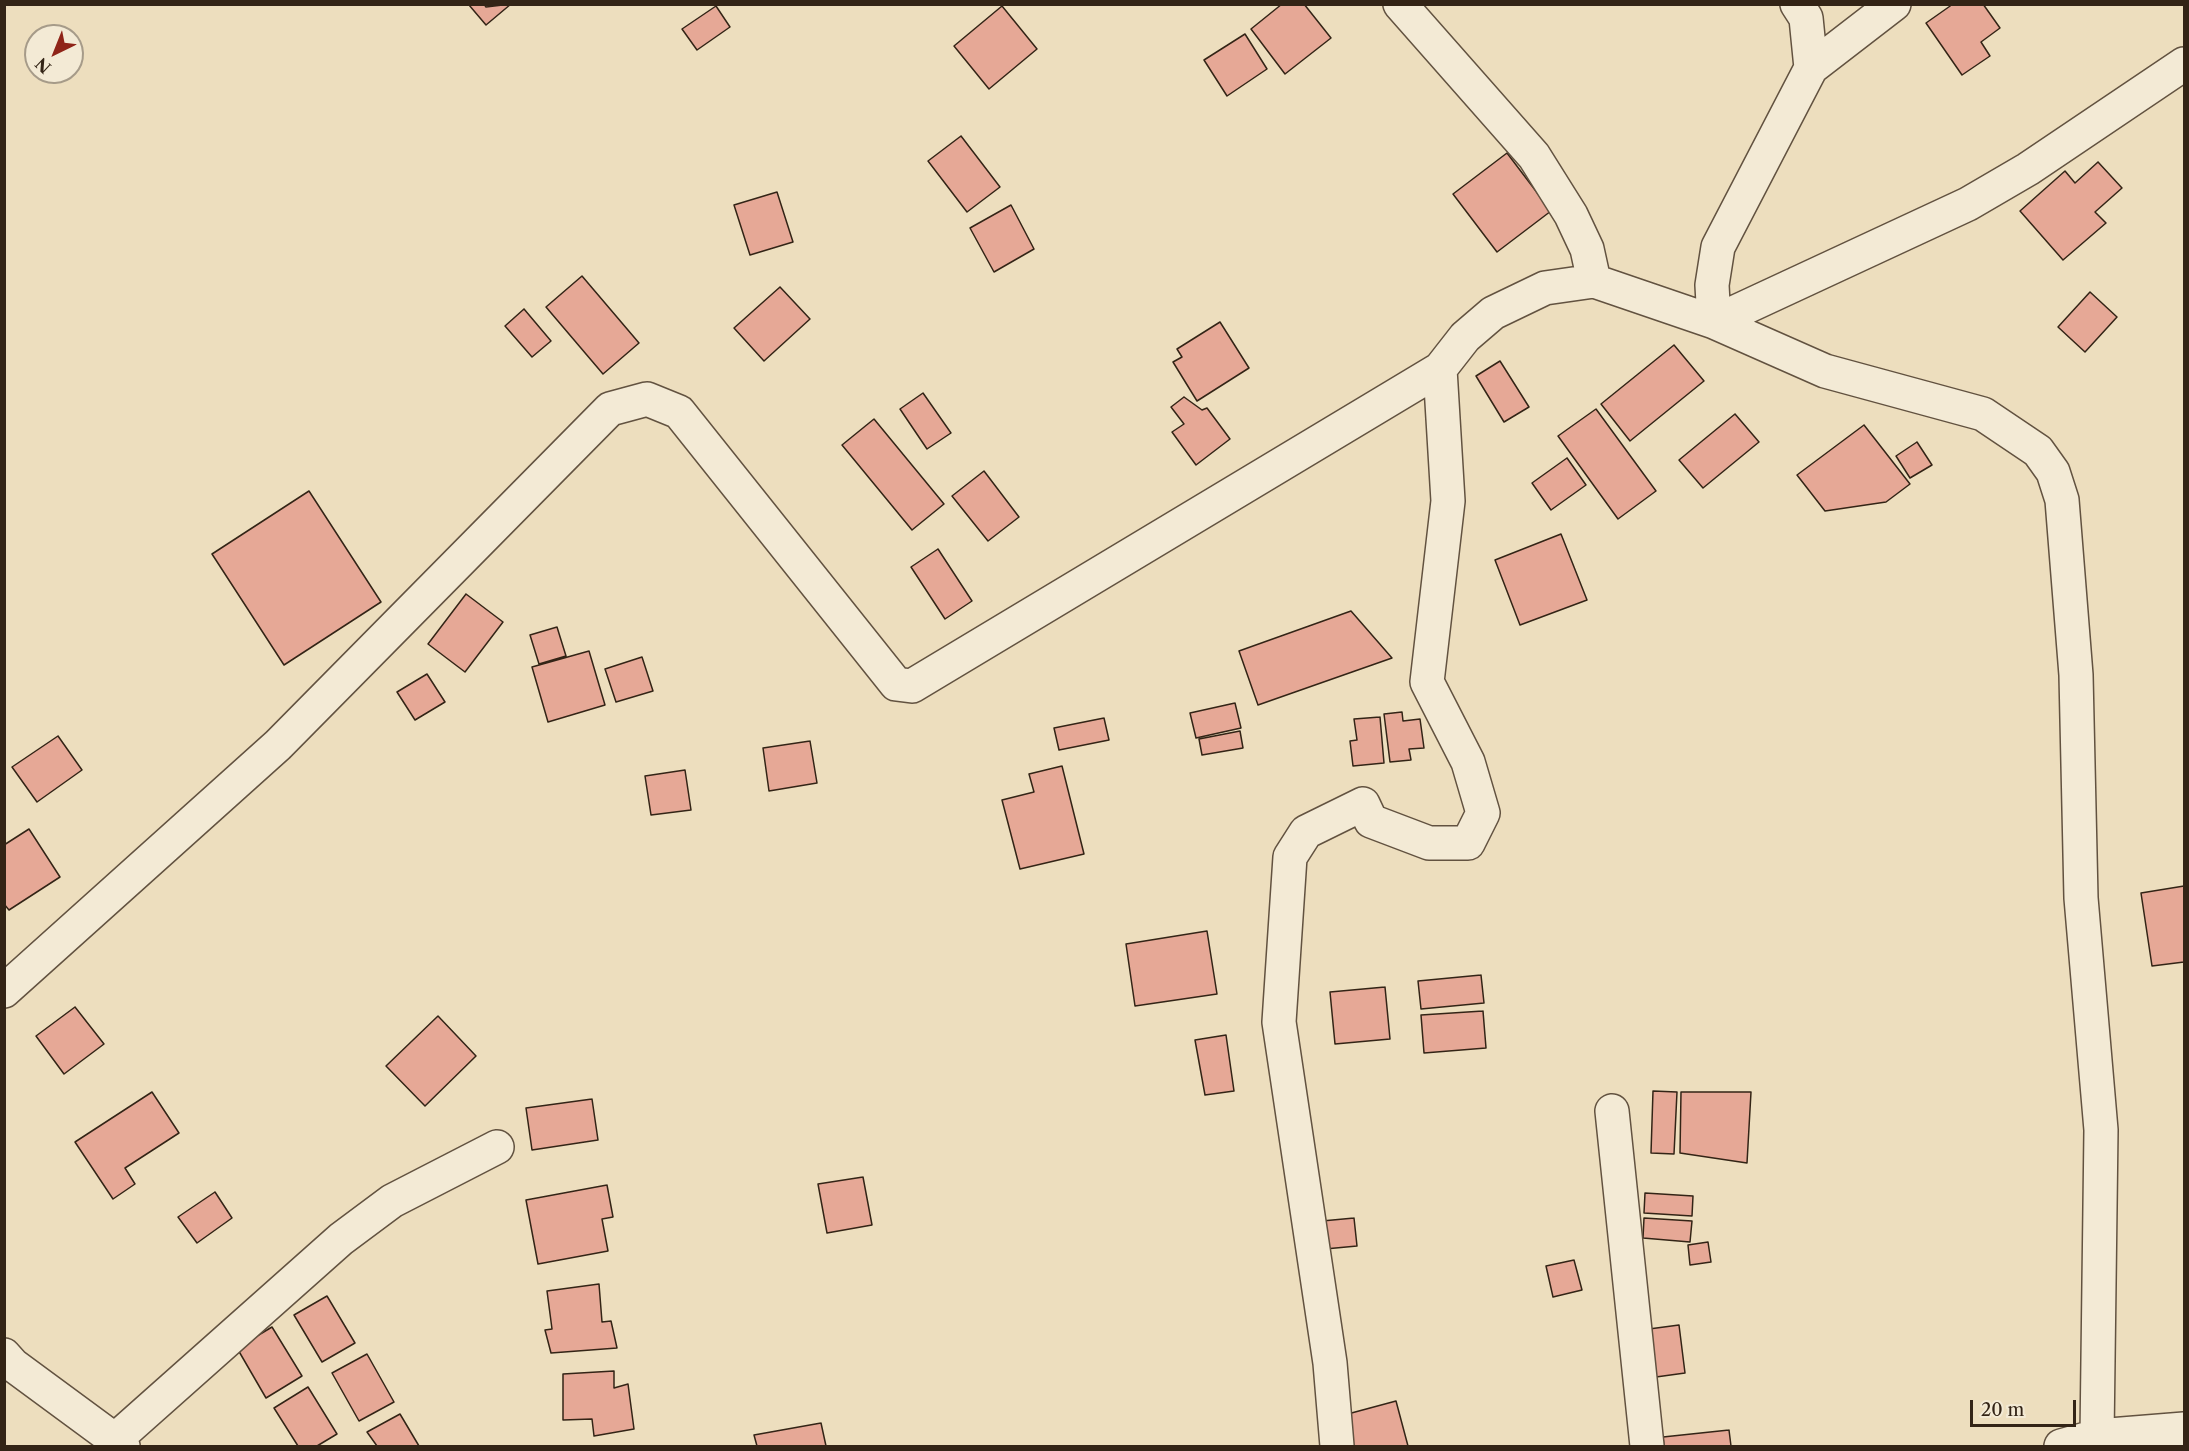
<!DOCTYPE html>
<style>
body{margin:0}
#map{position:relative;width:2189px;height:1451px;overflow:hidden;background:#eddebe;font-family:"Libre Caslon Text",serif}
canvas{display:block}
.frame{position:absolute;inset:0;border:6px solid #332416;pointer-events:none}
.north{position:absolute;left:24px;top:24px;width:60px;height:60px;box-sizing:border-box;background:#f3ead5;border:2px solid #a69b89;border-radius:50%;rotate:223deg;font-size:16px;font-weight:700;line-height:24px;text-align:center;color:#332416}
.north::after{content:'';display:block;margin:auto;width:21px;height:27px;background:#8f2418;clip-path:polygon(50% 0,100% 100%,50% 72%,0 100%)}
.scale{position:absolute;left:1970px;top:1400px;width:106px;height:27px;box-sizing:border-box;border:3px solid #332416;border-top:0;padding-left:8px;font-size:18px;line-height:21px;white-space:nowrap;color:#332416;-webkit-text-stroke:4px #f3ead5;paint-order:stroke}
</style>
<div id="map">
<canvas width="2189" height="1451"></canvas>
<div class="frame"></div>
<div class="north">N</div>
<div class="scale">20 m</div>
</div>
<script>
const ctx = document.querySelector('canvas').getContext('2d');
ctx.lineJoin = 'round';
function fill(path, color) { ctx.fillStyle = color; ctx.fill(path, 'evenodd'); }
const poly = rows => new Path2D(rows.map(r => 'M' + r).join(''));
function strokePath(path, color, width, dash) { ctx.strokeStyle = color; ctx.lineWidth = width; ctx.lineCap = dash ? 'butt' : 'round'; ctx.setLineDash(dash || []); ctx.stroke(path); }
const building = poly([
 [484,4,486,7,511,4,486,25,469,5,484,4],
 [1282,4,1304,4,1331,38,1285,74,1251,29,1282,4],
 [1953,4,1983,4,2000,28,1981,42,1990,56,1962,75,1926,23,1953,4],
 [716,6,730,27,697,50,682,29,716,6],
 [1002,6,1037,49,989,89,954,46,1002,6],
 [1245,34,1267,69,1227,96,1204,60,1245,34],
 [961,136,1000,187,967,212,928,161,961,136],
 [1507,153,1551,211,1497,252,1453,194,1507,153],
 [2098,162,2122,188,2095,212,2106,223,2063,260,2020,211,2065,171,2075,183,2098,162],
 [777,192,793,242,750,255,734,205,777,192],
 [1011,205,1034,249,994,272,970,228,1011,205],
 [582,276,639,343,603,374,546,307,582,276],
 [780,287,810,319,764,361,734,328,780,287],
 [2090,292,2117,317,2085,352,2058,327,2090,292],
 [524,309,551,341,532,357,505,326,524,309],
 [1220,322,1249,368,1197,401,1173,362,1182,357,1177,349,1220,322],
 [1674,345,1704,381,1630,441,1601,404,1674,345],
 [1500,361,1529,407,1504,422,1476,376,1500,361],
 [923,393,951,433,927,449,900,409,923,393],
 [1184,397,1202,410,1207,408,1230,439,1196,465,1172,432,1184,424,1171,407,1184,397],
 [1596,409,1656,491,1618,519,1558,436,1596,409],
 [1735,414,1759,442,1703,488,1679,460,1735,414],
 [874,419,944,504,912,530,842,445,874,419],
 [1864,425,1910,484,1886,502,1825,511,1797,475,1864,425],
 [1917,442,1932,465,1910,478,1896,456,1917,442],
 [1567,458,1586,485,1551,510,1532,483,1567,458],
 [984,471,1019,517,988,541,952,496,984,471],
 [309,491,381,602,284,665,212,554,309,491],
 [1561,534,1587,600,1520,625,1495,560,1561,534],
 [938,549,972,601,945,619,911,567,938,549],
 [466,594,503,622,465,672,428,644,466,594],
 [1351,611,1392,658,1258,705,1239,651,1351,611],
 [557,627,566,656,539,664,530,635,557,627],
 [589,651,605,705,548,722,532,667,589,651],
 [642,657,653,691,616,702,605,669,642,657],
 [427,674,445,702,415,720,397,692,427,674],
 [1235,703,1241,728,1196,738,1190,713,1235,703],
 [1402,712,1403,721,1420,719,1424,748,1409,749,1411,760,1390,762,1384,714,1402,712],
 [1380,717,1384,763,1353,766,1350,741,1357,740,1354,719,1380,717],
 [1104,718,1109,740,1059,750,1054,728,1104,718],
 [1240,731,1243,748,1202,755,1199,739,1240,731],
 [58,736,82,770,37,802,12,767,58,736],
 [810,741,817,783,769,791,763,748,810,741],
 [1062,766,1084,854,1020,869,1002,800,1034,792,1029,774,1062,766],
 [685,770,691,810,651,815,645,776,685,770],
 [29,829,60,877,9,910,4,904,4,845,29,829],
 [2184,886,2184,962,2152,966,2141,893,2184,886],
 [1207,931,1217,994,1135,1006,1126,944,1207,931],
 [1481,975,1484,1003,1421,1009,1418,981,1481,975],
 [1385,987,1390,1039,1335,1044,1330,992,1385,987],
 [75,1007,104,1044,64,1074,36,1036,75,1007],
 [1483,1011,1486,1048,1424,1053,1421,1015,1483,1011],
 [438,1016,476,1056,425,1106,386,1066,438,1016],
 [1226,1035,1234,1091,1205,1095,1195,1040,1226,1035],
 [1653,1091,1677,1092,1674,1154,1651,1153,1653,1091],
 [152,1092,179,1133,125,1168,135,1184,113,1199,75,1142,152,1092],
 [1681,1092,1751,1092,1747,1163,1680,1153,1681,1092],
 [592,1099,598,1140,532,1150,526,1108,592,1099],
 [863,1177,872,1225,827,1233,818,1184,863,1177],
 [607,1185,613,1217,602,1219,608,1251,538,1264,526,1200,607,1185],
 [215,1192,232,1218,197,1243,178,1217,215,1192],
 [1645,1193,1693,1196,1692,1216,1644,1213,1645,1193],
 [1354,1218,1357,1246,1325,1249,1322,1221,1354,1218],
 [1644,1218,1692,1221,1690,1242,1643,1238,1644,1218],
 [1708,1242,1711,1262,1690,1265,1688,1245,1708,1242],
 [1574,1260,1582,1290,1553,1297,1546,1266,1574,1260],
 [599,1284,602,1322,611,1321,617,1348,551,1353,545,1330,552,1329,547,1291,599,1284],
 [327,1296,355,1343,322,1362,294,1315,327,1296],
 [1679,1325,1685,1373,1656,1377,1649,1329,1679,1325],
 [272,1327,302,1376,266,1398,237,1348,272,1327],
 [367,1354,394,1402,359,1421,332,1373,367,1354],
 [614,1371,614,1388,628,1384,634,1429,594,1436,592,1419,563,1420,563,1374,614,1371],
 [308,1387,337,1434,317,1446,298,1446,274,1408,308,1387],
 [1396,1401,1408,1446,1353,1446,1344,1415,1396,1401],
 [400,1414,419,1446,377,1446,367,1432,400,1414],
 [821,1423,826,1446,757,1446,754,1435,821,1423],
 [1729,1430,1731,1446,1664,1446,1663,1437,1729,1430]
]);
const minor = poly([
 [1400,4,1534,156,1571,215,1587,249,1594,281],
 [1797,4,1806,18,1811,68,1718,247,1712,285,1714,322,1968,204,2028,169,2184,64],
 [1811,68,1894,4],
 [4,991,278,745,610,409,647,399,679,412,896,684,912,686,1440,369],
 [1612,1111,1647,1446],
 [4,1355,13,1365,123,1446],
 [116,1439,341,1239,392,1201,497,1147],
 [1337,1446,1330,1363,1279,1022,1290,857,1306,832,1363,804,1371,821,1429,843,1468,843,1483,813,1468,762,1427,682,1448,501,1440,369,1465,337,1493,313,1545,288,1594,281,1714,322,1825,371,1983,414,2038,451,2053,472,2062,500,2076,675,2081,898,2101,1130,2097,1436],
 [2061,1446,2097,1436,2184,1429]
]);
fill(building, '#e6a896');
strokePath(building, '#332416', 1.5);
strokePath(minor, '#625240', 36);
strokePath(minor, '#f3ead5', 33);
</script>
